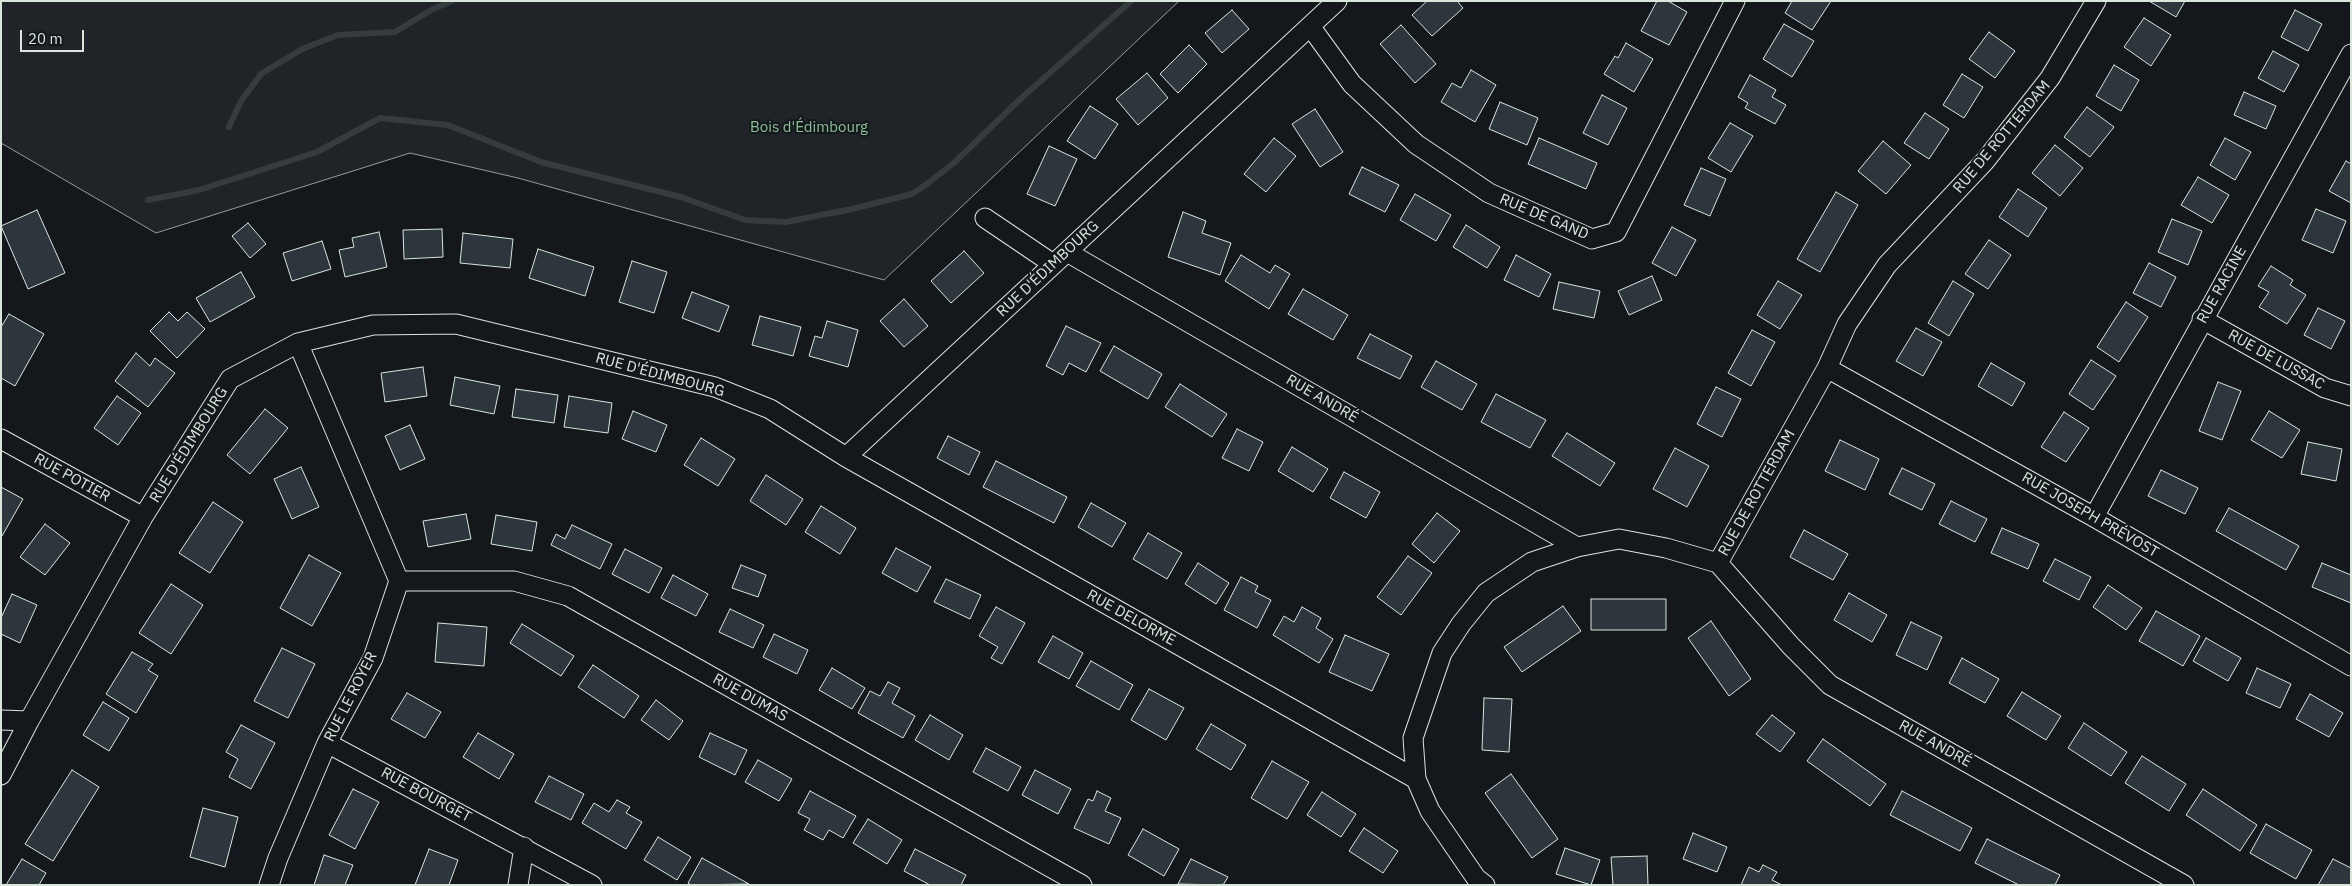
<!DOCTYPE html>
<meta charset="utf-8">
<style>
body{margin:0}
#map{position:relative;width:2352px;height:886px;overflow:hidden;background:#14181c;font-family:"IBM Plex Sans",sans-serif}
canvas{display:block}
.frame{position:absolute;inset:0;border:2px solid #d8e6dc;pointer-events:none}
.scale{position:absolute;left:20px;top:30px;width:64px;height:22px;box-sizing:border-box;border:2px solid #d8e6dc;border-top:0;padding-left:6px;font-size:15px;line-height:18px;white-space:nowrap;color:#d8e6dc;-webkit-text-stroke:4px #14181c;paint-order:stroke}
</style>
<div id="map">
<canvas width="2352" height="886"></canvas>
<div class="frame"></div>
<div class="scale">20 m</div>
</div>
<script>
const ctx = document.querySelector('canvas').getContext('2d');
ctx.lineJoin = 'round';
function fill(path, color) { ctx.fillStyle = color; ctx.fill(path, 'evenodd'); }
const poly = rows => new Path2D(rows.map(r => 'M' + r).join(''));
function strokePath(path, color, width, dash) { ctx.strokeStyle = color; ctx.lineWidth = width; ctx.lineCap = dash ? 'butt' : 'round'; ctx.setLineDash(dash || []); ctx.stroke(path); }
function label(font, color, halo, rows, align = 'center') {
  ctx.font = font + ' "IBM Plex Sans",sans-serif'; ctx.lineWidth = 4; ctx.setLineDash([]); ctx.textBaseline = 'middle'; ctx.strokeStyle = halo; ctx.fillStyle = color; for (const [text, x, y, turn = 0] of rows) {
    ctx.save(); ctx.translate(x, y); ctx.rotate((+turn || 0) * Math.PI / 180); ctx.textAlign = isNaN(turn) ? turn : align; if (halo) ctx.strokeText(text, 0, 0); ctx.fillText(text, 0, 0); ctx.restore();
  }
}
const green = poly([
 [1,1,1179,1,884,280,518,178,410,153,156,233,1,143,1,1]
]);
const stream = poly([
 [229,127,241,101,261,74,302,49,338,35,395,32,433,9,452,1],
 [148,200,199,190,317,152,380,118,448,125,541,162,681,197,745,220,786,222,852,209,912,194,927,184,955,162,1017,102,1131,1]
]);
const building = poly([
 [1427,1,1457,1,1463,8,1432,36,1412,15,1427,1],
 [1657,1,1668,1,1687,12,1669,45,1641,31,1657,1],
 [1792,1,1831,1,1812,30,1785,13,1792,1],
 [2149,1,2185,1,2176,17,2149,1],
 [1232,10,1249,29,1222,53,1205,33,1232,10],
 [2295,10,2322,24,2308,51,2281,37,2295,10],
 [2144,18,2171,35,2151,66,2124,47,2144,18],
 [1784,24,1814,41,1792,77,1763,59,1784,24],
 [1401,25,1436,64,1415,83,1380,44,1401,25],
 [1989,32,2015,51,1995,78,1969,59,1989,32],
 [1626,43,1653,59,1634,92,1604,74,1615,56,1618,58,1626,43],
 [1189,45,1207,64,1178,93,1160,74,1189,45],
 [2273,51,2299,65,2284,92,2258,78,2273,51],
 [2114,65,2139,80,2121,111,2096,96,2114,65],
 [1471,70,1496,85,1475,122,1441,102,1452,83,1461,88,1471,70],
 [1147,73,1168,98,1138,125,1116,99,1147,73],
 [1962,74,1983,87,1964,118,1943,105,1962,74],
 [1750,75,1776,90,1772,97,1786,105,1775,124,1745,108,1748,103,1738,97,1750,75],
 [2244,92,2276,106,2266,129,2234,115,2244,92],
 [1602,95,1627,108,1608,145,1583,133,1602,95],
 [1500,102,1538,118,1527,145,1489,129,1500,102],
 [1090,106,1118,124,1095,159,1067,141,1090,106],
 [2087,107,2114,127,2090,157,2064,137,2087,107],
 [1315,109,1343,152,1320,167,1292,124,1315,109],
 [1925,113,1949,129,1929,159,1904,143,1925,113],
 [1730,123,1753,136,1731,172,1708,158,1730,123],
 [1274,138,1296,156,1266,192,1244,174,1274,138],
 [1539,138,1597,163,1586,189,1528,164,1539,138],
 [2225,138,2251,152,2235,180,2210,165,2225,138],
 [1883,141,1911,165,1886,194,1858,171,1883,141],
 [2055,145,2083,168,2060,196,2032,173,2055,145],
 [1049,146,1077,159,1055,206,1027,194,1049,146],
 [2346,161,2351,164,2351,203,2329,191,2346,161],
 [1362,167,1399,185,1385,212,1349,194,1362,167],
 [1701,168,1726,179,1710,216,1684,205,1701,168],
 [2198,177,2229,195,2212,223,2181,205,2198,177],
 [2018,189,2047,208,2028,237,1999,217,2018,189],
 [1836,192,1858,205,1820,272,1797,259,1836,192],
 [1415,194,1451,215,1436,241,1400,220,1415,194],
 [2316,209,2346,221,2333,253,2302,240,2316,209],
 [37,210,65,273,28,289,1,226,37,210],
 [1183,212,1206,221,1202,233,1231,243,1220,275,1168,257,1183,212],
 [2172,219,2202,231,2188,265,2158,252,2172,219],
 [248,223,266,244,250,258,232,236,248,223],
 [1466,225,1500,247,1487,268,1453,247,1466,225],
 [1672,227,1696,240,1676,276,1652,263,1672,227],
 [442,229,443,257,404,259,403,230,442,229],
 [379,232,387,267,345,277,339,250,354,247,352,238,379,232],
 [463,233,513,239,510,268,460,263,463,233],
 [1989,240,2011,255,1988,289,1965,274,1989,240],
 [322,241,331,269,292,281,283,253,322,241],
 [538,249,594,267,585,296,529,278,538,249],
 [964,251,984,273,951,303,931,281,964,251],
 [1241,255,1270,273,1275,265,1290,274,1269,309,1225,281,1241,255],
 [1516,255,1551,274,1539,297,1504,280,1516,255],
 [632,261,667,272,654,313,619,302,632,261],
 [2149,263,2176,277,2161,307,2133,293,2149,263],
 [2271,266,2293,280,2290,285,2306,295,2287,324,2259,307,2269,292,2258,286,2271,266],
 [241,272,255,297,210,322,196,298,241,272],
 [1652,276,1662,300,1629,315,1618,291,1652,276],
 [1778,281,1802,295,1780,329,1757,315,1778,281],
 [1953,281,1974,294,1949,336,1928,323,1953,281],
 [1559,282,1600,291,1594,318,1553,309,1559,282],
 [1303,289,1348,315,1333,340,1288,314,1303,289],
 [692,292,729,306,719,332,682,318,692,292],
 [904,299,928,326,904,347,880,321,904,299],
 [2126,302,2148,317,2119,362,2097,347,2126,302],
 [2318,308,2345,321,2331,349,2304,335,2318,308],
 [169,312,178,321,187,312,205,329,177,358,150,331,169,312],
 [9,314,44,334,15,386,1,378,1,327,9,314],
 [760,316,801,327,793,356,752,345,760,316],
 [827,321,858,330,848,367,809,356,815,336,822,338,827,321],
 [1066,326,1101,343,1086,372,1069,363,1063,375,1046,366,1066,326],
 [1916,328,1942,342,1923,376,1896,361,1916,328],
 [1752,330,1775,342,1751,386,1728,373,1752,330],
 [1370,334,1412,356,1400,379,1357,358,1370,334],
 [1114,346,1162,374,1148,399,1100,371,1114,346],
 [136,353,150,366,155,358,175,373,148,407,115,381,136,353],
 [2091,360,2116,376,2093,410,2069,394,2091,360],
 [1436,361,1477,384,1462,410,1421,387,1436,361],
 [1991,363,2025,383,2012,406,1978,386,1991,363],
 [423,367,427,396,385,402,381,373,423,367],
 [455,377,500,386,494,414,450,405,455,377],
 [2218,382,2241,391,2222,440,2199,431,2218,382],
 [1180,384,1227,414,1212,437,1165,407,1180,384],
 [1716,387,1741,399,1722,437,1697,424,1716,387],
 [516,389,558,395,554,423,512,417,516,389],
 [1496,394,1546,420,1530,448,1481,422,1496,394],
 [117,396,141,413,118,445,94,428,117,396],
 [569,396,612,403,608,433,564,427,569,396],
 [265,409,288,428,250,474,227,455,265,409],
 [633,411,667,425,656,452,622,439,633,411],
 [2269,411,2300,430,2282,458,2251,440,2269,411],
 [2064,412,2089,428,2066,462,2041,447,2064,412],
 [410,425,425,459,400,470,385,436,410,425],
 [1237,429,1263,442,1249,471,1222,458,1237,429],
 [1567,433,1615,463,1600,486,1552,456,1567,433],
 [948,436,980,452,969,475,937,458,948,436],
 [701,438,735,459,718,486,684,465,701,438],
 [1840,440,1879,459,1865,490,1825,471,1840,440],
 [2308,442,2342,449,2336,481,2301,474,2308,442],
 [1292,447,1328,469,1313,492,1278,471,1292,447],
 [1675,448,1709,466,1687,507,1653,489,1675,448],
 [996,461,1067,497,1054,523,983,487,996,461],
 [301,467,319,507,292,519,274,479,301,467],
 [1902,468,1935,484,1922,510,1889,494,1902,468],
 [2161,470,2198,488,2185,514,2148,496,2161,470],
 [1344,472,1380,492,1366,518,1330,498,1344,472],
 [766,475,803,499,786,525,750,501,766,475],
 [1,487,23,499,2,536,1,536,1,487],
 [1951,501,1987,519,1975,542,1939,524,1951,501],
 [213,502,243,522,210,573,179,553,213,502],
 [1091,503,1126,523,1112,547,1078,527,1091,503],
 [821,506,856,528,840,554,805,532,821,506],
 [2229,508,2299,546,2286,570,2216,531,2229,508],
 [1437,513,1460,531,1434,563,1412,544,1437,513],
 [466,514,471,539,428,547,423,521,466,514],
 [496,515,537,522,532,551,491,544,496,515],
 [45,524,70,543,45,575,20,557,45,524],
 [572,525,612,544,600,569,551,545,556,534,565,539,572,525],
 [2002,528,2039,544,2028,569,1991,553,2002,528],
 [1804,530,1848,554,1833,580,1790,557,1804,530],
 [1148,533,1182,553,1167,579,1133,559,1148,533],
 [896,548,931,567,917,592,882,573,896,548],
 [625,549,662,568,649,593,612,574,625,549],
 [309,555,341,573,312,626,280,608,309,555],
 [1408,556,1432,573,1401,615,1377,597,1408,556],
 [2055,559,2091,577,2079,600,2043,581,2055,559],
 [1198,563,1229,583,1216,604,1185,584,1198,563],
 [2322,563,2351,575,2351,603,2312,587,2322,563],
 [741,565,766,575,758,597,732,588,741,565],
 [673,575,708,594,696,616,661,598,673,575],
 [1241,577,1258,586,1255,592,1271,600,1257,628,1224,610,1241,577],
 [946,579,981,595,970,619,934,602,946,579],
 [171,584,203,605,171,654,139,633,171,584],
 [2108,585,2142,608,2126,630,2093,607,2108,585],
 [1849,593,1887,615,1872,642,1834,620,1849,593],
 [12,594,37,605,20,643,1,634,1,618,12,594],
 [1591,599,1666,599,1666,630,1591,630,1591,599],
 [1563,606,1581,631,1522,672,1504,647,1563,606],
 [996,607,1025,623,1002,664,991,658,998,647,979,636,996,607],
 [1302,607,1321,618,1316,628,1333,639,1319,663,1273,635,1284,616,1294,622,1302,607],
 [730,609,764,625,753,648,719,632,730,609],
 [2156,611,2200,636,2183,666,2139,641,2156,611],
 [1711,621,1751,679,1729,696,1688,638,1711,621],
 [1911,622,1942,637,1927,670,1896,655,1911,622],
 [438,623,487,627,484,666,435,662,438,623],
 [522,624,574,656,561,676,510,643,522,624],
 [774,634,808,650,797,674,763,657,774,634],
 [1345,635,1389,654,1372,691,1329,672,1345,635],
 [1053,636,1083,653,1069,679,1038,662,1053,636],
 [2206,638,2241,658,2228,681,2193,661,2206,638],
 [282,648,315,664,288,718,254,701,282,648],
 [132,652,153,664,148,670,158,676,136,713,106,694,132,652],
 [1962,658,1999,679,1985,703,1949,683,1962,658],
 [1091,661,1133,685,1119,710,1076,686,1091,661],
 [593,665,639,696,624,718,578,687,593,665],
 [832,668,865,688,852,709,819,690,832,668],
 [2257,668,2291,684,2280,708,2246,693,2257,668],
 [888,682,900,688,892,703,915,716,903,738,858,713,870,691,880,696,888,682],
 [1149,689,1184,708,1166,740,1131,720,1149,689],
 [2022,692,2061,716,2046,740,2007,716,2022,692],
 [407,693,441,712,425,738,391,719,407,693],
 [2310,694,2343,713,2329,737,2296,719,2310,694],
 [1484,698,1512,699,1509,752,1482,750,1484,698],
 [656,700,683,721,669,740,641,720,656,700],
 [103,702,129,718,109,751,83,735,103,702],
 [930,715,963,735,949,760,915,740,930,715],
 [1772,715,1795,733,1780,752,1756,734,1772,715],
 [2084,723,2127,752,2111,776,2068,748,2084,723],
 [1211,724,1246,745,1231,770,1196,749,1211,724],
 [241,725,275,743,251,789,229,777,238,759,226,752,241,725],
 [478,733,514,754,499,779,463,757,478,733],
 [710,733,747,750,735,775,699,757,710,733],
 [1823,739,1886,784,1870,806,1807,761,1823,739],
 [986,748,1021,767,1008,791,973,772,986,748],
 [2142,756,2186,784,2169,811,2125,783,2142,756],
 [758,760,792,779,779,801,745,782,758,760],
 [1272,761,1309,782,1287,819,1251,798,1272,761],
 [72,770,99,787,53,861,25,844,72,770],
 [1035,770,1071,789,1058,814,1022,795,1035,770],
 [1511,774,1558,839,1532,858,1485,793,1511,774],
 [549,776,584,794,571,820,535,802,549,776],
 [353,789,379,802,355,849,329,835,353,789],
 [2203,789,2257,825,2240,851,2186,815,2203,789],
 [810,791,856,816,843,838,829,830,823,840,804,830,810,819,798,813,810,791],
 [1097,791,1111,798,1105,811,1121,818,1109,844,1074,828,1088,799,1093,801,1097,791],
 [1902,791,1972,828,1960,851,1890,815,1902,791],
 [1322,792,1356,814,1341,837,1307,815,1322,792],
 [617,800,630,807,626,813,642,822,626,849,582,823,594,803,609,812,617,800],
 [203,808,238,817,225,867,190,857,203,808],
 [868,819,902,840,887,864,853,843,868,819],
 [2266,824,2312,850,2296,879,2250,853,2266,824],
 [1364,828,1398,851,1383,873,1349,851,1364,828],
 [1143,829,1179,849,1164,876,1128,855,1143,829],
 [1693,833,1727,847,1717,872,1683,859,1693,833],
 [658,837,691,857,677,880,644,860,658,837],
 [1987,839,2060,875,2055,885,2019,885,1975,863,1987,839],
 [1565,848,1600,860,1591,885,1556,874,1565,848],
 [429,849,458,860,449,885,415,885,429,849],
 [915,849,966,875,961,885,930,885,904,871,915,849],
 [324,855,353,865,345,885,314,885,324,855],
 [1647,856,1648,885,1613,885,1611,857,1647,856],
 [702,858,749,884,691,885,688,883,702,858],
 [22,859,46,873,39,885,6,885,22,859],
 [1191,859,1228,877,1223,885,1178,884,1191,859],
 [2333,859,2351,868,2351,885,2318,885,2333,859],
 [1763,865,1777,872,1772,880,1782,885,1741,885,1749,867,1759,872,1763,865]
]);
const street = poly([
 [1310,26,1352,84,1416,144,1489,193,1592,239,1616,232,1735,1],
 [985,218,1053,264],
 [1067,252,1577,547],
 [2202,319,2325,388,2351,396],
 [1827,368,2094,517,2351,666],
 [1,439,143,517],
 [846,457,1337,1],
 [2094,517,2351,54],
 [1718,563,1827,368,1847,324,1887,265,1985,161,2050,78,2096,1],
 [1718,563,1791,646,1830,685,2184,885],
 [399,581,514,581,568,596,1082,885],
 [1,720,29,721],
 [327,743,592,885],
 [1,775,29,721,143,517,230,379,298,343,373,325,456,324,715,387,770,409,846,457,1416,779],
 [269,885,278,858,327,743,373,658,399,581,298,343],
 [518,885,524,847],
 [1485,885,1476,878,1430,811,1416,779,1413,738,1442,653,1461,624,1486,593,1532,562,1577,547,1619,539,1666,548,1718,563]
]);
const parkNames = [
 ["Bois d'Édimbourg",809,128]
];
const streetNames = [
 ["RUE DE ROTTERDAM",2002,137,-50],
 ["RUE DE GAND",1544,217,23],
 ["RUE D'ÉDIMBOURG",1048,269,-43],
 ["RUE RACINE",2222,285,-61],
 ["RUE DE LUSSAC",2276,360,29],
 ["RUE D'ÉDIMBOURG",660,375,15],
 ["RUE ANDRÉ",1322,399,30],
 ["RUE D'ÉDIMBOURG",189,445,-58],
 ["RUE POTIER",72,478,29],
 ["RUE DE ROTTERDAM",1757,493,-61],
 ["RUE JOSEPH PRÉVOST",2090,515,30],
 ["RUE DELORME",1131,618,29],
 ["RUE LE ROYER",351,697,-63],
 ["RUE DUMAS",750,698,29],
 ["RUE ANDRÉ",1935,744,29],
 ["RUE BOURGET",426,795,28]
];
fill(green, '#202428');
strokePath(green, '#939e99', 1);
strokePath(stream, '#363b3e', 6);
fill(building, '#2c363c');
strokePath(building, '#d8e6dc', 1);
strokePath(street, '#d8e6dc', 21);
strokePath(street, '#14181c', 19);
label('15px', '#8ac095', '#14181c', parkNames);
label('15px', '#d8e6dc', '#14181c', streetNames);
</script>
